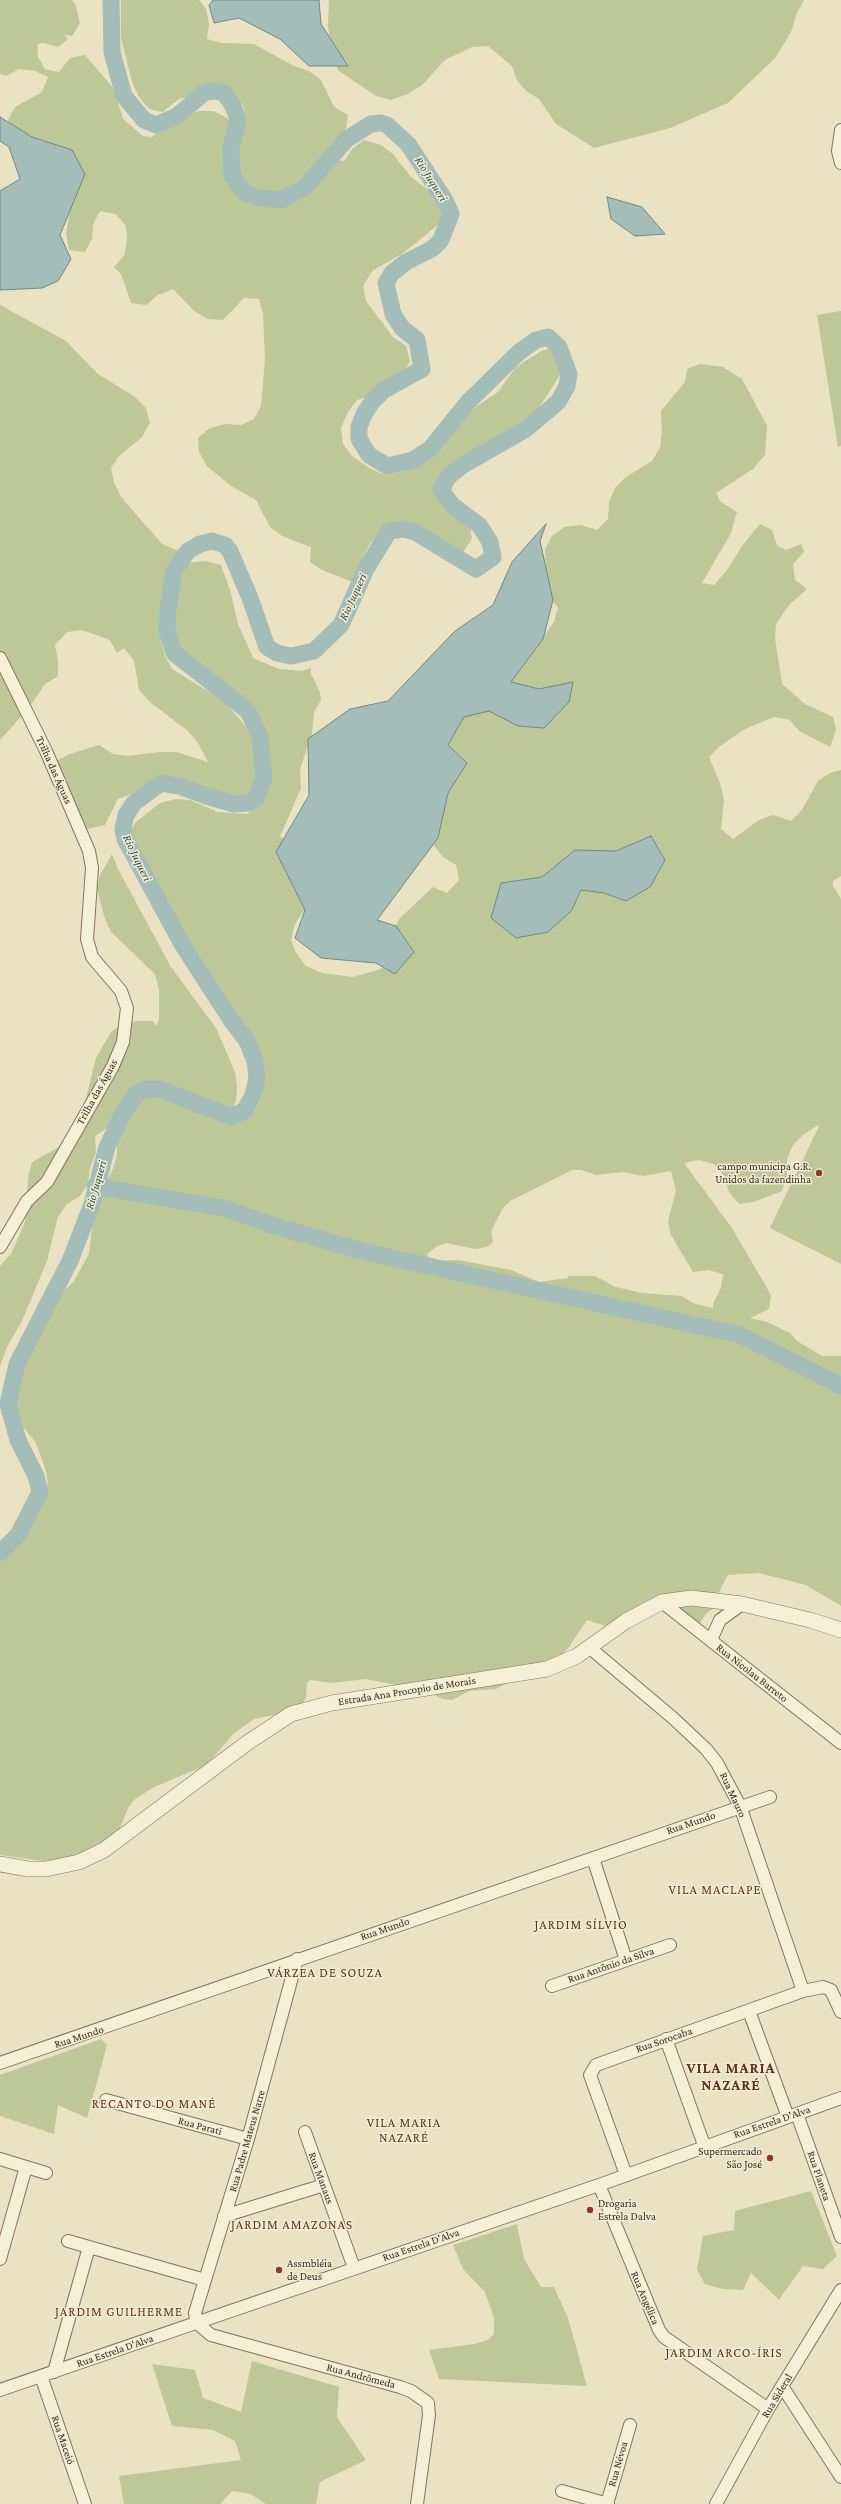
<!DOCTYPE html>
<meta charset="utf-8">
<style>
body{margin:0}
canvas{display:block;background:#eae2c3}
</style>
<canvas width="841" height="2504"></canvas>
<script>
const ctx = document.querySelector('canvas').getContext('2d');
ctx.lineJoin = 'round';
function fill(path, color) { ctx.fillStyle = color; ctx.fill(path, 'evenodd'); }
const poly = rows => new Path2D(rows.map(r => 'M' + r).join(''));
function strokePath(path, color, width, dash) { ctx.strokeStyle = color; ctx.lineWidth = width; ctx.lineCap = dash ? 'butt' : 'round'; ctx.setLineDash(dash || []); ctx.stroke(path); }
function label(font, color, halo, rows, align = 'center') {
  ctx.font = font + ' "Crimson Pro",serif'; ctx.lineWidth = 3; ctx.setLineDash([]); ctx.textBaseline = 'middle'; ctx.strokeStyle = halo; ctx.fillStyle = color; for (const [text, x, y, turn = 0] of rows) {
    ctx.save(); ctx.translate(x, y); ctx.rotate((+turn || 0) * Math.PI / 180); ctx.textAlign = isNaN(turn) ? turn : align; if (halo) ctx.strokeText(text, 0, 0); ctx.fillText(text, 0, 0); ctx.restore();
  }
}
const green = poly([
 [0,0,72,0,76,6,80,23,72,36,65,35,68,39,58,47,43,43,37,44,38,57,45,69,59,72,70,58,85,55,114,89,123,119,143,136,152,137,171,121,199,111,214,111,227,118,236,130,247,121,243,105,216,92,179,99,163,112,149,109,139,97,132,82,121,38,121,0,199,0,206,9,209,24,207,39,222,43,254,44,294,66,309,71,321,80,334,107,348,115,346,129,329,159,344,161,353,148,364,140,381,145,393,154,411,177,448,205,444,220,402,254,373,270,363,286,366,301,393,337,406,346,410,361,402,375,373,395,357,400,348,412,341,428,343,444,352,456,371,469,385,475,400,472,414,467,438,448,470,411,498,392,516,367,541,351,556,347,565,357,560,375,534,415,508,435,480,446,456,462,445,474,441,489,446,503,469,523,472,538,464,551,449,551,408,527,392,523,370,543,357,570,353,589,350,581,322,570,310,562,311,547,282,536,270,527,256,500,231,486,207,466,199,452,198,438,210,428,226,424,241,425,254,419,261,406,265,359,263,314,259,299,244,298,223,320,208,319,194,311,173,289,158,295,146,305,131,303,121,274,114,267,124,256,127,240,126,226,116,214,100,211,93,224,92,239,85,252,69,250,66,234,71,204,14,134,8,120,15,107,42,92,48,77,35,71,19,69,6,76,0,74],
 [329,0,804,0,796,15,791,32,775,58,728,103,670,128,594,148,556,124,539,99,526,91,517,80,512,66,488,46,472,47,445,60,422,85,408,94,391,100,376,96,338,70,333,56,328,27],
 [0,305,66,341,98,374,135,397,146,408,150,423,142,437,119,456,111,468,114,483,121,497,162,544,176,550,180,548,176,564,206,561,221,565,231,593,238,624,253,658,279,669,302,671,311,668,311,674,320,692,321,700,314,712,312,734,300,769,301,788,280,837,283,838,298,831,313,897,295,924,291,940,296,953,306,966,322,973,353,977,381,969,390,957,391,933,400,918,433,887,447,893,459,880,456,865,443,857,434,846,439,815,425,746,532,652,554,622,558,607,547,596,545,549,552,536,564,527,580,525,597,530,608,519,609,502,615,488,626,477,652,461,660,448,662,432,661,411,685,382,687,369,700,364,723,367,742,379,767,426,765,455,753,469,716,493,720,501,737,512,731,533,702,583,714,585,727,570,742,546,760,524,772,530,777,546,786,550,801,544,804,552,793,564,795,580,807,589,789,605,776,624,775,638,782,684,805,704,833,717,836,730,830,747,799,731,790,720,774,717,745,729,720,746,709,757,721,786,724,801,721,829,733,839,759,820,773,815,791,821,802,810,818,781,830,773,841,770,841,876,833,881,833,886,841,899,841,1264,770,1228,820,1124,804,1134,793,1145,787,1159,787,1175,782,1191,754,1202,739,1204,729,1192,724,1176,714,1164,699,1160,684,1163,732,1228,771,1295,769,1309,750,1318,767,1322,790,1333,797,1341,822,1356,841,1356,841,1606,806,1585,759,1573,728,1575,718,1594,715,1607,706,1614,699,1624,681,1609,654,1608,606,1626,587,1620,569,1647,556,1661,543,1661,530,1671,496,1689,469,1691,452,1700,443,1699,426,1691,366,1679,332,1683,310,1680,307,1683,306,1697,303,1703,291,1706,274,1715,254,1719,233,1734,207,1765,154,1787,135,1799,128,1808,118,1833,111,1844,70,1859,43,1861,0,1855,0,1549,31,1516,48,1486,46,1471,36,1443,18,1420,14,1405,15,1390,31,1347,63,1292,74,1281,89,1254,94,1211,98,1196,113,1169,117,1154,117,1139,109,1127,95,1136,96,1153,90,1167,88,1183,80,1196,67,1204,58,1217,47,1261,22,1321,6,1349,0,1367,0,1266,11,1254,25,1222,28,1178,32,1162,59,1147,77,1120,84,1106,96,1058,111,1032,123,1023,138,1021,153,1021,156,1026,159,1020,159,990,155,974,111,932,105,919,97,890,100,875,112,854,118,869,171,967,216,1028,235,1072,237,1086,236,1101,229,1117,243,1118,255,1110,262,1096,262,1081,243,1035,200,986,183,959,145,871,137,858,124,850,128,835,136,822,160,803,176,799,190,800,218,812,248,814,265,788,267,774,265,742,248,715,229,691,216,681,186,673,174,664,168,650,169,634,175,618,164,608,160,610,159,624,161,641,165,656,172,669,224,701,253,735,258,751,259,783,253,797,239,800,224,798,180,788,135,793,118,799,105,825,87,829,77,817,56,761,70,754,99,745,113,754,128,756,159,752,176,752,208,762,198,743,188,731,151,703,139,690,134,661,124,648,117,653,110,640,82,630,67,632,55,645,58,661,58,676,45,684,28,709,0,740],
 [651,836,626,901,604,893,581,890,572,910,501,883,542,877,575,850,616,851],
 [572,1170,581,1170,596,1175,623,1172,643,1176,671,1171,676,1190,668,1221,671,1235,693,1272,708,1270,723,1274,721,1288,713,1303,713,1308,695,1304,681,1296,642,1293,616,1287,595,1276,568,1276,568,1278,539,1282,511,1270,458,1260,434,1261,429,1258,427,1254,437,1246,446,1243,475,1249,487,1247,493,1242,491,1231,503,1208,510,1201],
 [841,311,841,446,838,447,817,315],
 [101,2039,107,2045,87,2118,58,2105,54,2134,0,2116,0,2075],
 [811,2191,837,2256,823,2269,803,2266,779,2300,751,2273,743,2290,723,2289,705,2284,697,2270,703,2236,734,2230,735,2211],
 [517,2224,524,2259,541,2287,554,2287,568,2318,587,2386,439,2379,429,2350,474,2344,488,2340,494,2334,494,2318,485,2292,463,2269,453,2245],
 [252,2361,339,2387,337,2417,366,2460,320,2482,316,2504,266,2504,251,2494,232,2491,220,2504,124,2504,119,2476,241,2460,235,2441,213,2430,172,2426,152,2364,195,2370,203,2398,241,2412]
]);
const water = poly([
 [213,0,319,0,321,24,348,66,309,66,280,39,239,18,214,23,209,5,213,0],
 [0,117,32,137,72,150,85,174,60,235,71,259,58,281,42,288,0,290,0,191,20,179,9,147,0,141,0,117],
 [607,197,642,207,665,234,635,236,611,219,607,197],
 [546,524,540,541,553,600,543,639,511,682,539,689,573,682,569,702,544,728,518,726,489,711,464,717,448,745,467,763,448,793,438,838,377,920,396,926,414,952,395,974,376,963,321,958,295,938,305,910,276,852,309,795,308,739,350,709,388,701,455,631,493,605,512,562,546,524],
 [651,836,665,860,650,887,626,901,604,893,581,890,572,910,548,932,516,938,491,918,501,883,542,877,575,850,616,851,651,836]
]);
const river = poly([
 [95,1186,227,1209,272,1225,361,1251,740,1335,841,1386],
 [0,1553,18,1535,40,1492,36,1476,18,1440,8,1404,17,1364,70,1261,92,1204,107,1147,122,1115,136,1094,146,1089,159,1089,232,1117,245,1110,253,1095,257,1078,255,1061,247,1041,231,1020,182,944,125,839,123,829,126,815,134,803,161,783,179,786,206,796,234,804,248,803,256,798,264,778,260,737,248,711,174,653,167,631,168,609,174,571,188,551,200,544,212,541,225,545,230,551,250,598,267,647,277,653,291,656,314,651,341,625,366,569,389,531,403,529,415,532,476,569,493,557,490,542,480,526,452,505,441,490,449,476,463,465,526,429,558,402,567,386,569,374,559,347,548,337,536,340,518,353,468,402,430,449,413,460,387,466,369,455,359,439,359,427,364,414,372,402,384,390,422,369,417,340,402,328,393,314,386,283,392,273,406,262,432,249,441,240,451,214,446,202,408,144,387,125,381,123,371,124,347,139,304,188,281,200,260,198,245,193,232,176,231,148,238,119,233,106,224,93,215,91,205,92,177,116,156,125,144,120,124,96,112,52,111,0]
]);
const minor = poly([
 [841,130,838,151,841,163],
 [0,658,46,751,89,851,92,868,87,939,92,957,121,991,127,1008,123,1042,113,1066,47,1182,27,1201,0,1247],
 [662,1602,841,1743],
 [711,1640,720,1620,742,1604],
 [590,1648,673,1718,706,1749,717,1763,740,1806,803,1991],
 [593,1858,626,1960],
 [297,1959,248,2139,195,2313,197,2323,211,2335,400,2387,411,2391,428,2403,429,2415,417,2504],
 [552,1986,670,1945],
 [749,2011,788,2117],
 [666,2039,704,2145],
 [0,2063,770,1797],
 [106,2100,248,2139],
 [797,2114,841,2237],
 [305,2132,354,2268],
 [0,2159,46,2173],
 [626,2175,590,2075,596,2065,803,1991,823,1987,831,1990,841,2012],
 [599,2185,659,2330,664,2337,768,2409],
 [224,2216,324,2185],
 [68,2241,89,2247],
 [0,2259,26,2167],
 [54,2372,89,2247,205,2280],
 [41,2376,85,2504],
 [782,2386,841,2477],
 [0,2390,599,2185,841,2098],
 [562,2491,608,2504],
 [607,2504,630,2425],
 [716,2504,768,2409,841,2290]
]);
const tertiary = poly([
 [0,1864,28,1869,46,1869,79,1862,104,1850,247,1743,291,1714,332,1703,547,1669,577,1656,626,1621,662,1602,691,1598,742,1604,810,1620,841,1630]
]);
const markers = [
 [819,1173,4,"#8c3931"],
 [770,2158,4,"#8c3931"],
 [590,2210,4,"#8c3931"],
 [279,2270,4,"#8c3931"]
];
const streetNames = [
 ["Trilha das Águas",54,770,66],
 ["Trilha das Águas",97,1092,-61],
 ["Rua Nicolau Barreto",752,1673,38],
 ["Estrada Ana Procopio de Morais",407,1691,-9],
 ["Rua Mauro",733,1795,65],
 ["Rua Mundo",691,1823,-19],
 ["Rua Mundo",385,1929,-19],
 ["Rua Antônio da Silva",611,1965,-19],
 ["Rua Mundo",79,2037,-18],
 ["Rua Sorocaba",664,2040,-19],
 ["Rua Estrela D'Alva",772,2122,-19],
 ["Rua Parati",200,2126,15],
 ["Rua Padre Mateus Narre",247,2141,-74],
 ["Rua Planeta",819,2176,71],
 ["Rua Manaus",321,2178,70],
 ["Rua Estrela D'Alva",421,2245,-19],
 ["Rua Angélica",645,2298,67],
 ["Rua Estrela D'Alva",115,2351,-19],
 ["Rua Andrômeda",361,2376,15],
 ["Rua Sideral",777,2396,-59],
 ["Rua Maceió",63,2440,71],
 ["Rua Névoa",618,2464,-74]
];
const poiNames = [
 ["campo municipa G.R.",811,1167],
 ["Unidos da fazendinha",811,1180],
 ["Supermercado",762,2152],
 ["São José",762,2165],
 ["Drogaria",598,2204,"left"],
 ["Estrela Dalva",598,2217,"left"],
 ["Assmbléia",287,2264,"left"],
 ["de Deus",287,2277,"left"]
];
const waterNames = [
 ["Rio Juqueri",431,179,58],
 ["Rio Juqueri",353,597,-65],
 ["Rio Juqueri",137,858,64],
 ["Rio Juqueri",96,1185,-74]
];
const quarterNames = [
 ["VILA MACLAPE",715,1890],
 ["JARDIM SÍLVIO",581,1925],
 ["VÁRZEA DE SOUZA",325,1973],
 ["RECANTO DO MANÉ",154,2104],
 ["VILA MARIA",404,2123],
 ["NAZARÉ",404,2138],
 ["JARDIM AMAZONAS",292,2225],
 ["JARDIM GUILHERME",119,2312],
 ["JARDIM ARCO-ÍRIS",724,2353]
];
const districtNames = [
 ["VILA MARIA",731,2068],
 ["NAZARÉ",731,2085]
];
fill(green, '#bdc798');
fill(water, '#a5bdb8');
strokePath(water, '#6d8a86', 1);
strokePath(river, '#a5bdb8', 17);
strokePath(minor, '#82745c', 14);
strokePath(tertiary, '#82745c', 16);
strokePath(minor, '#f5efd6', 12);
strokePath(tertiary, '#f5efd6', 15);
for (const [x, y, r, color] of markers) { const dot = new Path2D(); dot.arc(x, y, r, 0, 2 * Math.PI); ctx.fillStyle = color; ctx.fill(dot); strokePath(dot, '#f2ecd2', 1.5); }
label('11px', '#342b1e', '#f2ecd2', streetNames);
label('11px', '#342b1e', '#f2ecd2', poiNames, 'right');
label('italic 12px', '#2f5152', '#f2ecd2', waterNames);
ctx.letterSpacing = '1px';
label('13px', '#5c3422', '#f2ecd2', quarterNames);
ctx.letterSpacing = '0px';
ctx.letterSpacing = '1px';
label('bold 15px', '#5c3422', '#f2ecd2', districtNames);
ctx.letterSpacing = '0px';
</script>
